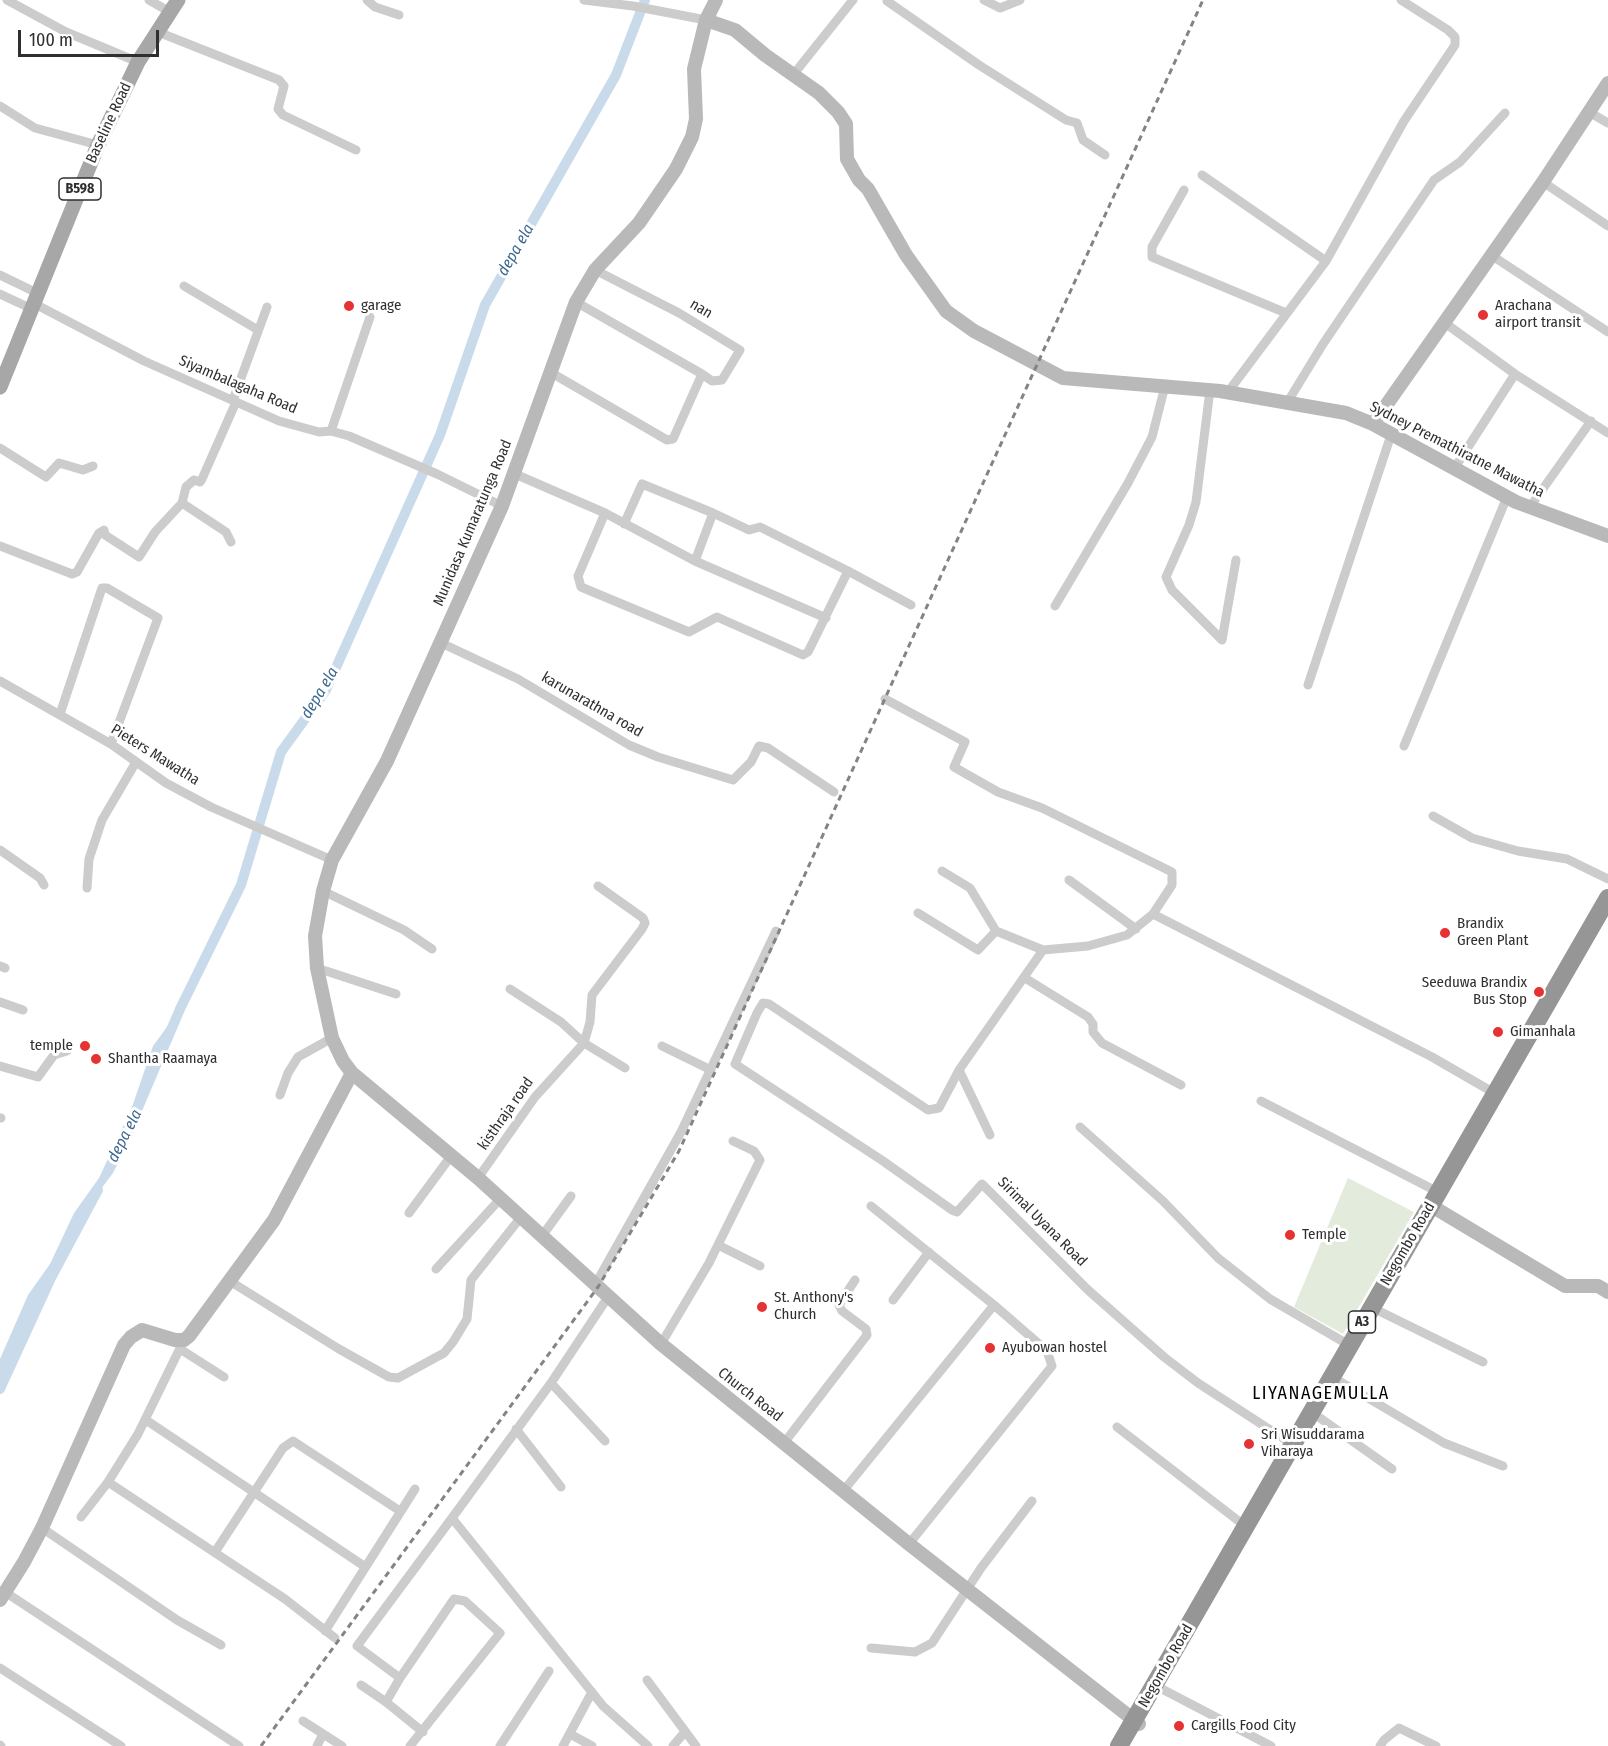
<!DOCTYPE html>
<style>
body{margin:0}
#map{position:relative;width:1608px;height:1746px;overflow:hidden;background:#fff;font-family:"Fira Sans Condensed",sans-serif}
canvas{display:block}
.scale{position:absolute;left:18px;top:30px;width:141px;height:27px;box-sizing:border-box;border:3px solid #2f2f2f;border-top:0;padding-left:8px;font-size:18px;line-height:21px;white-space:nowrap;color:#2f2f2f;-webkit-text-stroke:4px #fff;paint-order:stroke}
</style>
<div id="map">
<canvas width="1608" height="1746"></canvas>
<div class="scale">100 m</div>
</div>
<script>
const ctx = document.querySelector('canvas').getContext('2d');
ctx.lineJoin = 'round';
function fill(path, color) { ctx.fillStyle = color; ctx.fill(path, 'evenodd'); }
const poly = rows => new Path2D(rows.map(r => 'M' + r).join(''));
function strokePath(path, color, width, dash) { ctx.strokeStyle = color; ctx.lineWidth = width; ctx.lineCap = dash ? 'butt' : 'round'; ctx.setLineDash(dash || []); ctx.stroke(path); }
function label(font, color, halo, rows, align = 'center') {
  ctx.font = font + ' "Fira Sans Condensed",sans-serif'; ctx.lineWidth = 6; ctx.setLineDash([]); ctx.textBaseline = 'middle'; ctx.strokeStyle = halo; ctx.fillStyle = color; for (const [text, x, y, turn = 0] of rows) {
    ctx.save(); ctx.translate(x, y); ctx.rotate((+turn || 0) * Math.PI / 180); ctx.textAlign = isNaN(turn) ? turn : align; if (halo) ctx.strokeText(text, 0, 0); ctx.fillText(text, 0, 0); ctx.restore();
  }
}
const green = poly([
 [1348,1178,1414,1212,1343,1334,1294,1307]
]);
const water = poly([
 [180,1009,160,1050,122,1155,113,1173,80,1217,0,1388,0,1359,28,1295,50,1264,74,1213,99,1178,132,1107,153,1046]
]);
const canal = poly([
 [128,1131,180,1009,241,885,281,752,326,690,440,435,485,305,616,75,645,0],
 [0,1389,51,1278,98,1190]
]);
const street = poly([
 [7,0,66,32,138,62],
 [149,0,170,12],
 [367,0,375,7,399,15],
 [584,0,633,6,706,20],
 [984,0,1000,8,1020,0],
 [887,1,979,65,1066,120,1077,123,1083,140,1105,155],
 [158,32,279,80,284,86,278,109,283,115,356,150],
 [793,75,853,0],
 [0,106,35,128,98,145],
 [1589,112,1608,123],
 [1202,175,1326,261],
 [1543,182,1608,226],
 [1184,190,1152,247,1152,257,1286,313],
 [1491,255,1608,332],
 [595,270,679,313,740,350,722,380,712,381,702,374],
 [0,275,39,294],
 [184,286,258,330],
 [0,294,32,309],
 [35,304,144,361,279,421,319,432,331,431,349,436,437,474,502,506],
 [1445,323,1515,374,1608,433],
 [550,372,667,440,673,439,702,374,576,302],
 [1210,390,1196,502,1189,525,1166,577,1172,590,1222,640,1236,560],
 [1228,392,1326,261,1404,121,1455,45,1455,37,1448,30,1401,0],
 [233,400,267,307],
 [1287,403,1323,344,1434,180,1460,162,1505,113],
 [331,431,370,317],
 [0,448,46,477,59,463,83,470,93,466],
 [1454,469,1515,374],
 [515,474,605,513,695,561,713,513,749,530,760,527,848,571,808,652,803,655,717,617,689,632,581,587,578,576,605,513],
 [182,503,226,532,231,542],
 [1530,507,1591,421],
 [624,524,642,484,713,513],
 [0,546,72,574,77,572,99,533,104,530,105,535,139,557,155,532,182,503,186,487,194,480,200,482,202,479,236,402],
 [695,561,826,618],
 [848,571,911,605],
 [1055,606,1128,483,1152,437,1165,386],
 [439,642,518,679,629,745,658,757,733,780,751,762,759,746,768,748,834,792],
 [0,681,111,744,166,783,211,807,332,860],
 [1308,685,1391,435],
 [885,699,965,742,954,767,998,792,1042,808,1172,872,1172,885,1153,914,1127,935,1088,946,1043,950,959,1070,939,1108,928,1110,769,1004,763,1003,757,1013,735,1064,883,1161,952,1210,957,1212,982,1184,1088,1290,1164,1357,1198,1383,1292,1444],
 [60,714,102,588,107,588,158,618,111,744],
 [1404,746,1507,497],
 [1433,816,1472,838,1518,851,1567,859,1608,879],
 [0,850,40,878,44,885],
 [942,871,970,888,996,931],
 [1069,880,1136,929],
 [87,888,89,859,102,820,136,762],
 [323,891,404,930,432,949],
 [918,913,978,950,996,931,1043,950],
 [1153,914,1432,1057,1496,1094],
 [0,966,5,968],
 [317,968,396,994],
 [1025,978,1088,1017,1093,1024,1093,1032,1102,1043,1181,1085],
 [510,989,561,1022,584,1043,625,1068],
 [0,1002,23,1010],
 [662,1046,711,1070],
 [0,1066,38,1077,54,1055,67,1051],
 [959,1070,990,1135],
 [280,1095,288,1073,298,1057,332,1038],
 [1261,1101,1438,1192],
 [0,1118,1,1118],
 [1080,1127,1163,1201,1218,1258,1270,1299,1349,1345],
 [478,1178,535,1097,584,1043,590,1022,592,995,642,929,645,923,643,918,598,886],
 [871,1206,994,1305,1047,1351,1052,1366,909,1544],
 [409,1213,451,1156],
 [542,1236,571,1196],
 [718,1245,760,1266],
 [436,1269,501,1198],
 [228,1280,339,1349,389,1377,398,1378,444,1353,453,1342,467,1319,471,1280,521,1217],
 [595,1285,681,1132,776,931],
 [608,1297,551,1383,452,1518,603,1706,648,1746],
 [893,1300,929,1252],
 [1381,1312,1483,1362],
 [661,1344,709,1263,760,1160,754,1151,733,1141],
 [180,1349,224,1377],
 [1341,1382,1444,1443,1503,1466],
 [551,1383,605,1441],
 [1320,1418,1392,1469],
 [146,1420,364,1566],
 [1117,1427,1245,1526],
 [516,1429,561,1487],
 [784,1443,867,1335,866,1329,842,1311,839,1305,855,1280],
 [108,1482,285,1599,335,1638],
 [844,1490,994,1305],
 [81,1517,108,1482,138,1434,184,1340],
 [42,1528,177,1620,221,1645],
 [215,1552,283,1448,293,1441,400,1511],
 [5,1592,239,1746],
 [325,1631,415,1489],
 [871,1648,915,1652,932,1643,981,1568,1032,1501],
 [0,1668,121,1746],
 [400,1678,454,1599,465,1601,500,1633,410,1746],
 [647,1680,696,1746],
 [361,1685,386,1702],
 [1162,1689,1271,1746],
 [303,1721,342,1746],
 [423,1732,386,1702,400,1678,357,1646,452,1518],
 [570,1734,592,1746],
 [0,1745,1,1746],
 [317,1746,323,1734],
 [500,1746,549,1671],
 [563,1746,592,1692],
 [673,1746,684,1733],
 [1380,1746,1384,1740,1399,1728,1436,1746]
]);
const secondary = poly([
 [716,0,706,20,694,69,696,119,692,137,676,169,639,223,595,270,576,302,502,506,387,761,332,860,323,891,315,936,317,968,332,1038,343,1061,352,1073,478,1178,661,1344,909,1544,1139,1724],
 [706,20,735,30,765,55,819,93,838,112,846,124,847,159,859,180,868,189,906,255,946,311,974,331,1063,378,1220,391,1346,413,1373,424,1516,502,1608,536],
 [1373,424,1543,182,1608,83],
 [1430,1205,1565,1286,1598,1286,1608,1292],
 [0,1600,24,1562,42,1528,124,1345,131,1337,142,1330,175,1340,184,1340,189,1336,274,1220,352,1073]
]);
const primary = poly([
 [0,387,98,145,138,62,178,0]
]);
const highway = poly([
 [1119,1746,1608,898]
]);
const rail = poly([
 [261,1746,598,1287,679,1151,1203,0]
]);
const markers = [
 [349,306,6,"#e43332"],
 [1483,315,6,"#e43332"],
 [1445,933,6,"#e43332"],
 [1539,992,6,"#e43332"],
 [1498,1032,6,"#e43332"],
 [85,1046,6,"#e43332"],
 [96,1059,6,"#e43332"],
 [1290,1235,6,"#e43332"],
 [762,1307,6,"#e43332"],
 [990,1348,6,"#e43332"],
 [1249,1444,6,"#e43332"],
 [1179,1726,6,"#e43332"]
];
const shields = [
 [80,189,42],
 [1362,1322,27]
];
const shieldNames = [
 ["B598",80,189],
 ["A3",1362,1322]
];
const streetNames = [
 ["Baseline Road",109,123,-65],
 ["nan",701,309,31],
 ["Siyambalagaha Road",238,385,23],
 ["Sydney Premathiratne Mawatha",1457,450,27],
 ["Munidasa Kumaratunga Road",473,523,-67],
 ["karunarathna road",592,705,30],
 ["Pieters Mawatha",155,755,32],
 ["kisthraja road",506,1114,-55],
 ["Sirimal Uyana Road",1042,1222,45],
 ["Negombo Road",1408,1244,-60],
 ["Church Road",750,1395,38],
 ["Negombo Road",1166,1666,-60]
];
const poiNames = [
 ["garage",361,306],
 ["Arachana",1495,306],
 ["airport transit",1495,323],
 ["Brandix",1457,924],
 ["Green Plant",1457,941],
 ["Seeduwa Brandix",1527,983,"right"],
 ["Bus Stop",1527,1000,"right"],
 ["Gimanhala",1510,1032],
 ["temple",73,1046,"right"],
 ["Shantha Raamaya",108,1059],
 ["Temple",1302,1235],
 ["St. Anthony's",774,1298],
 ["Church",774,1315],
 ["Ayubowan hostel",1002,1348],
 ["Sri Wisuddarama",1261,1435],
 ["Viharaya",1261,1452],
 ["Cargills Food City",1191,1726]
];
const waterNames = [
 ["depa ela",516,250,-60],
 ["depa ela",320,693,-59],
 ["depa ela",125,1136,-63]
];
const quarterNames = [
 ["LIYANAGEMULLA",1321,1394]
];
fill(green, '#e3ecdc');
fill(water, '#c9dbeb');
strokePath(canal, '#c9dbeb', 10);
strokePath(street, '#ccc', 9);
strokePath(secondary, '#b9b9b9', 14);
strokePath(primary, '#a7a7a7', 15);
strokePath(highway, '#969696', 18);
strokePath(rail, '#848484', 3, [6, 4.5]);
for (const [x, y, r, color] of markers) { const dot = new Path2D(); dot.arc(x, y, r, 0, 2 * Math.PI); ctx.fillStyle = color; ctx.fill(dot); strokePath(dot, '#fff', 2); }
for (const [x, y, w] of shields) { const box = new Path2D(); box.roundRect(x - w / 2, y - 11, w, 22, 4.5); ctx.fillStyle = '#fff'; ctx.fill(box); strokePath(box, '#2f2f2f', 1.5); }
label('bold 14px', '#2f2f2f', null, shieldNames);
label('15px', '#2f2f2f', '#fff', streetNames);
label('15px', '#2f2f2f', '#fff', poiNames, 'left');
label('italic 16px', '#3d6990', '#fff', waterNames);
ctx.letterSpacing = '1.5px';
label('18px', '#000', '#fff', quarterNames);
ctx.letterSpacing = '0px';
</script>
